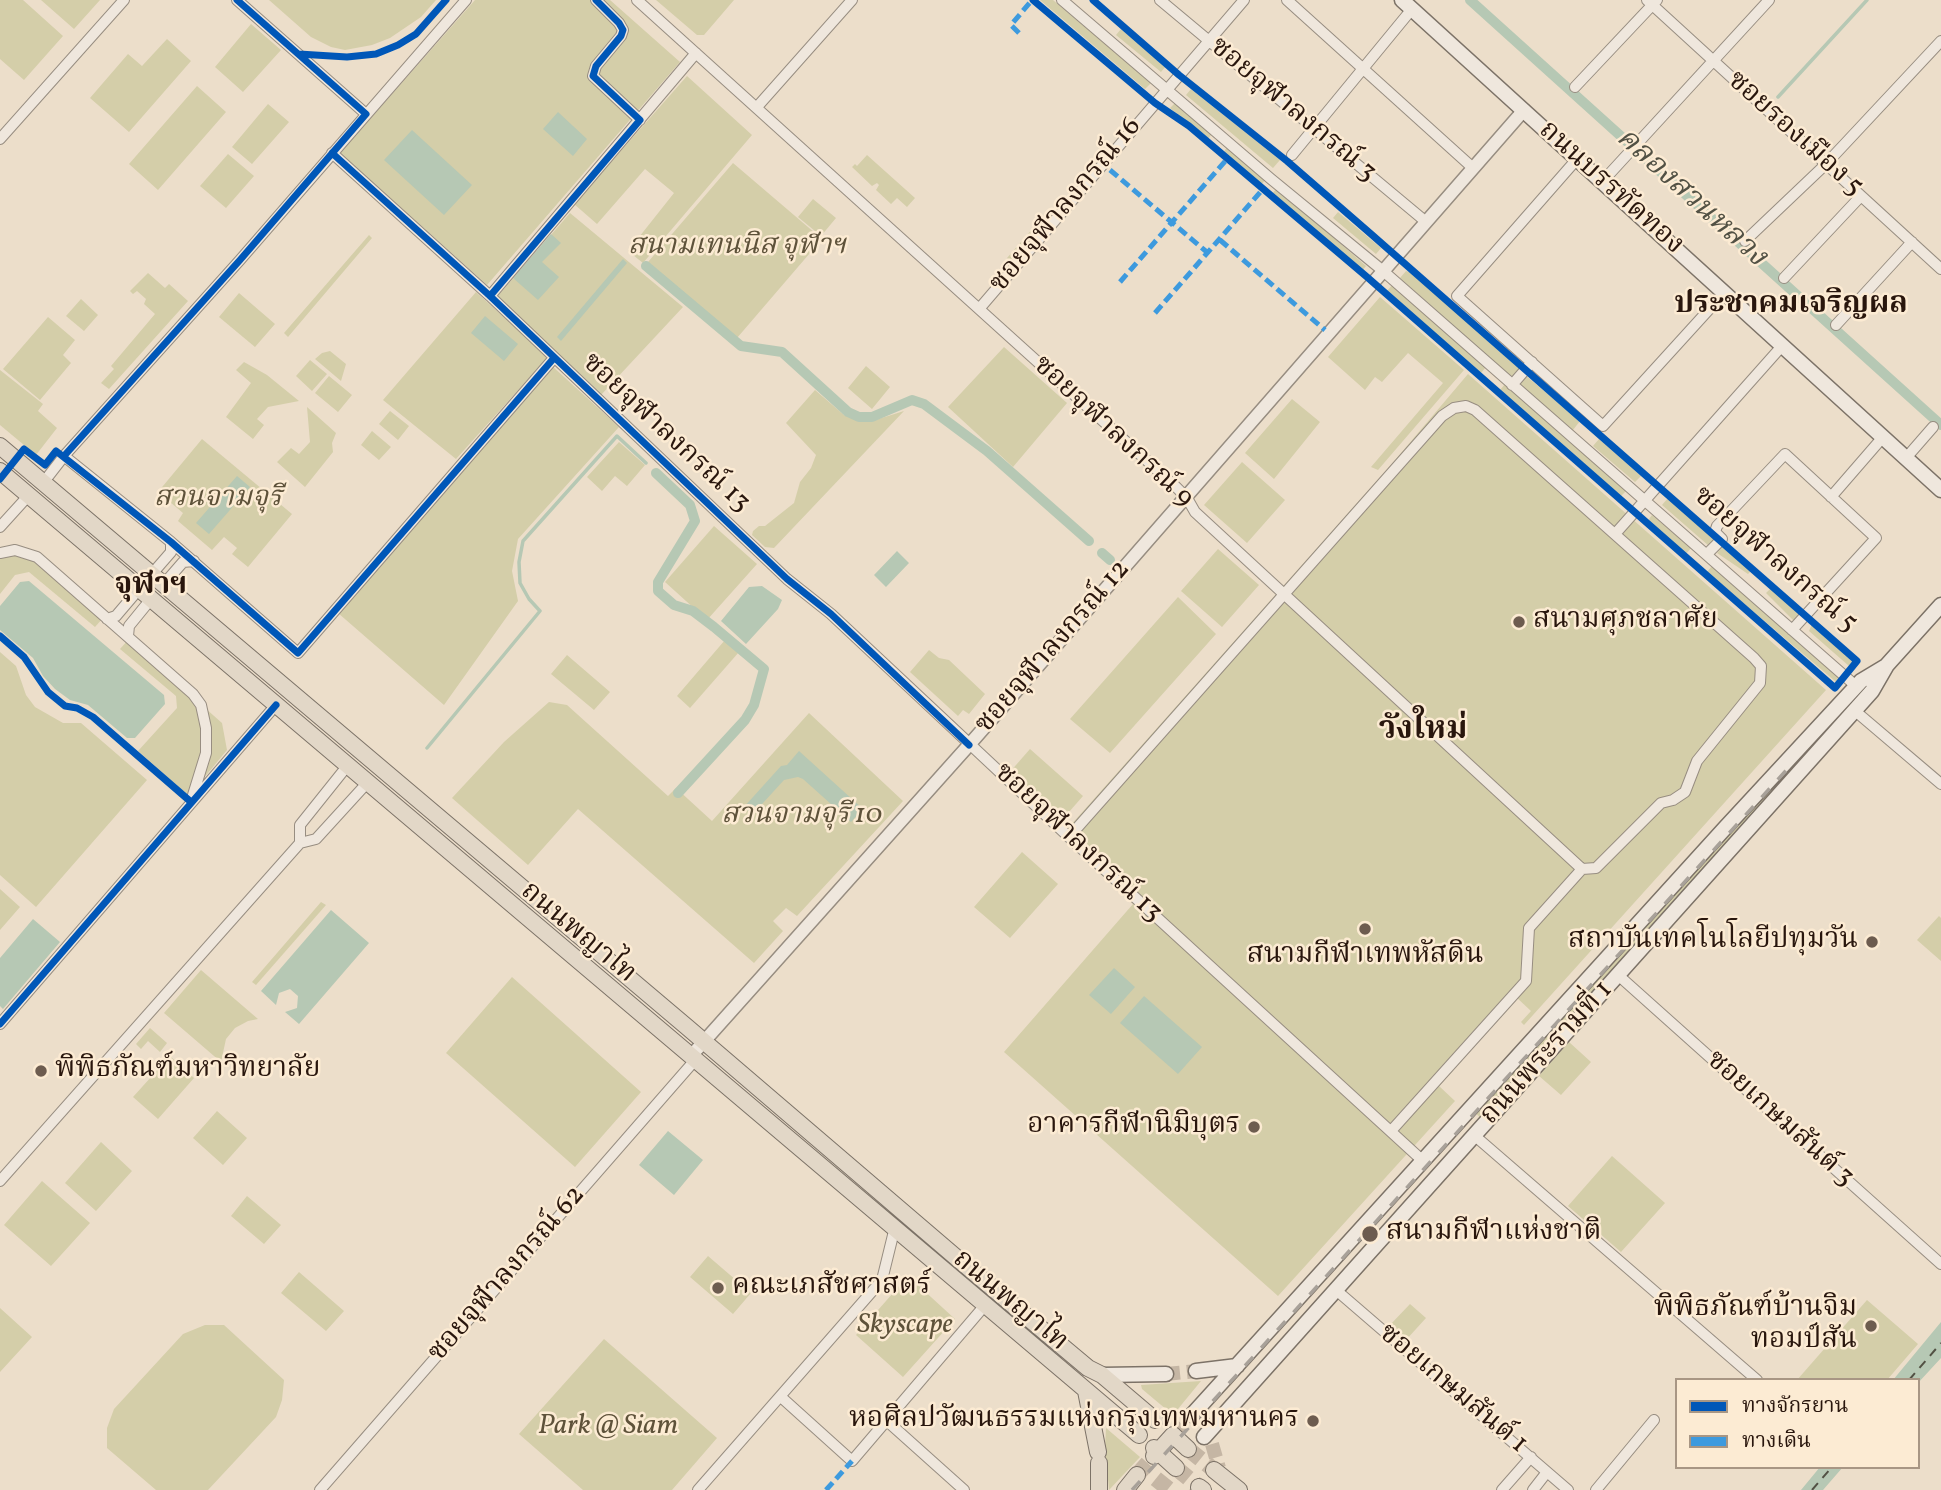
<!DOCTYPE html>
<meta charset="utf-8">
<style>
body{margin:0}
#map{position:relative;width:1941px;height:1490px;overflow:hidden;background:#ecdeca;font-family:Vollkorn,"Noto Serif Thai",serif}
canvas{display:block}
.legend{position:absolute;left:1675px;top:1378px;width:245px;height:91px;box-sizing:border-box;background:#fcebd3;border:2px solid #a89684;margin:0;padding:9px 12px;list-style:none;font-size:21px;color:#29160d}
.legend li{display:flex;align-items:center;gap:14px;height:35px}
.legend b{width:35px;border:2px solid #a89684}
</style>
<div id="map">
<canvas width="1941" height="1490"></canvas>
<ul class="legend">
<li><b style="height:9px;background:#0057b8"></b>ทางจักรยาน</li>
<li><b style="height:9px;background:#3d9ade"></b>ทางเดิน</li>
</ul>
</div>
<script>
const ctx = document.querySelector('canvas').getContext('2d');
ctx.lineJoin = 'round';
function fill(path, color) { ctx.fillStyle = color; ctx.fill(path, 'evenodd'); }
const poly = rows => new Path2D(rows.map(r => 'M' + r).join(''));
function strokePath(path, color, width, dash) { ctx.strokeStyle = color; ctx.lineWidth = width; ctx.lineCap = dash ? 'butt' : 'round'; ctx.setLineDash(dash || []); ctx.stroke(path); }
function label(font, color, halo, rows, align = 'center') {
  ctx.font = font + ' Vollkorn,"Noto Serif Thai",serif'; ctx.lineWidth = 5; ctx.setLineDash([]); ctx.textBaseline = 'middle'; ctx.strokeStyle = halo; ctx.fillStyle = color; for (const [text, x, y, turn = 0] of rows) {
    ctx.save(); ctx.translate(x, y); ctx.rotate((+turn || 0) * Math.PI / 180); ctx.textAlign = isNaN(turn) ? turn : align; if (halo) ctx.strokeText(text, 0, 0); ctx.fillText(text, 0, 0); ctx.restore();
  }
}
const green = poly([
 [0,0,23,0,63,36,24,80,0,59],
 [41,0,100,0,74,29],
 [269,0,436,0,421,17,390,38,372,45,345,50,331,47,311,37],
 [475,0,610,0,680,62,487,285,340,153],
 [656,0,734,0,704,35,697,35],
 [1040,0,1053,0,1151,83,1145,89],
 [251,24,281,50,243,92,215,67],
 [1121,29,1166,66,1161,72,1116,35],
 [167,39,191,61,129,132,90,98,128,54,142,66],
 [687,76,752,135,643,263,628,251,674,193,645,169,597,224,574,204],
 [197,86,226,112,158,190,129,164],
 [1191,89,1280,160,1273,168,1186,95],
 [1175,103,1212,134,1207,140,1170,108],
 [268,104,289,122,252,164,232,147],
 [1227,147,1266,179,1261,185,1223,153],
 [228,154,254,176,226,208,200,186],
 [867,155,915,198,907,207,897,198,891,204,876,190,879,185,877,183,872,186,852,167,855,164,857,166],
 [733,163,822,239,737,338,648,262],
 [1277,188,1366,266,1362,271,1271,195],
 [813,199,836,218,821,236,798,217],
 [1338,212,1381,248,1376,254,1333,218],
 [570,213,683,307,601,395,497,297],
 [1042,218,1047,222,1012,262,1007,258],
 [369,235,372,238,288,337,284,333],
 [1406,271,1412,273,1521,370,1513,379,1400,278],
 [148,273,165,288,169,284,188,301,109,389,101,383,114,369,111,366,155,314,144,304,146,299,137,291,133,294,130,291],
 [1393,284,1486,367,1481,373,1387,291],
 [476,292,548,357,456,459,383,400],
 [239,293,275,324,255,347,219,317],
 [1380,297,1464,370,1378,470,1371,467,1443,383,1408,353,1382,382,1375,377,1365,390,1328,357],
 [81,299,98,315,84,331,66,316],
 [48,317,75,340,63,355,71,363,40,400,3,369],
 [1004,347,1067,403,1013,467,948,407],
 [330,351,346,364,341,381,315,359,322,353],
 [310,360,327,374,312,391,296,376],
 [244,362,267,375,299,401,268,407,257,419,264,425,253,439,226,417,251,383,236,370],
 [552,366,619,427,518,539,512,571,518,601,444,705,338,613],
 [866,366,890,387,872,409,848,388],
 [0,370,43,404,38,411,57,428,36,455,0,425],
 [1468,374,1826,690,1524,1025,1521,1022,1531,1011,1516,997,1496,1020,1497,1021,1439,1086,1455,1101,1278,1296,1004,1052,1133,904,1061,836,1390,466],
 [1525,375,1580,421,1573,430,1518,383],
 [329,376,352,395,338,412,315,393],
 [1505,384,1627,490,1621,496,1500,390],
 [815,390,844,415,859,420,872,421,904,411,774,548,765,547,752,535,753,531,759,526,765,526,794,503,800,482,811,468,816,455,786,423],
 [1292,399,1320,422,1274,479,1245,453],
 [307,407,336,433,332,443,333,452,305,487,277,462,291,448,299,454,310,442],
 [390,411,409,426,398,440,379,424],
 [372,431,391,447,379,460,361,445],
 [202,439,292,514,248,567,232,554,237,548,224,537,212,550,178,521,183,513,158,492],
 [1599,439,1641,476,1635,482,1593,446],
 [619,442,645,465,627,486,615,476,602,491,587,477],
 [1242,462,1285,500,1247,543,1204,505],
 [1668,498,1715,539,1709,546,1662,505],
 [1652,515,1691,548,1686,554,1651,524,1649,519],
 [714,526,757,564,707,620,665,582],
 [17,545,103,618,95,627,29,572,15,575,0,594,0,547],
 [1724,545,1752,570,1748,574,1717,553],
 [1218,549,1259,585,1222,627,1181,591],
 [1712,566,1841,676,1836,682,1707,572],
 [1772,587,1802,615,1795,622,1766,593],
 [1178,597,1216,634,1110,753,1070,719],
 [1812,624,1854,661,1849,666,1809,631],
 [128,640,222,723,227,750,189,796,138,751,177,708,176,696,120,649],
 [725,640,739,652,690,708,677,696],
 [929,650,939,658,949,660,985,694,969,714,963,710,958,716,910,672],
 [0,652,16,666,26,695,35,707,63,723,81,723,147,780,36,907,0,875],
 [567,655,610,692,594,710,551,674],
 [549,702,567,705,668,796,676,788,712,821,809,713,903,801,797,916,786,908,773,921,783,931,754,963,578,809,528,865,452,798,504,742],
 [1843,713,1482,1119,1473,1111,1808,747],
 [1030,749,1083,796,1062,820,1009,773],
 [1022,852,1058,884,1010,938,974,907],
 [0,889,20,907,0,930],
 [321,902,326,905,256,985,252,982],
 [1939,916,1941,918,1941,961,1917,940],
 [201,970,258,1019,248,1021,235,1028,226,1039,221,1062,164,1013],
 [512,977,641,1092,575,1167,446,1053],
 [150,1028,167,1043,160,1052,148,1041,141,1049,136,1044],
 [1569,1042,1591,1062,1561,1095,1539,1076],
 [170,1056,194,1078,158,1119,133,1097],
 [217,1111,247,1138,223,1165,193,1138],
 [101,1142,132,1171,96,1211,65,1183],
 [1612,1156,1665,1203,1621,1252,1568,1206],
 [42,1181,90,1223,51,1266,4,1225],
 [247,1196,281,1225,264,1244,231,1216],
 [708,1256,751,1293,733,1314,690,1277],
 [299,1272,344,1311,326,1331,281,1293],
 [908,1276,955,1319,903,1377,856,1335],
 [1867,1300,1918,1344,1887,1380,1797,1380],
 [1410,1304,1426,1318,1406,1340,1389,1326],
 [0,1308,32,1337,0,1372],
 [205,1325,224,1325,284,1380,282,1400,276,1417,208,1490,156,1490,107,1448,107,1428,114,1409,183,1334],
 [604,1339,717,1438,672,1490,583,1490,519,1434],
 [1201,1381,1173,1415,1142,1389,1141,1385],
 [1106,1428,1140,1457,1109,1490,1105,1447]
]);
const water = poly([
 [558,112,587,139,573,156,543,129],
 [412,130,472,185,444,215,384,160],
 [551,234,561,243,542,262,559,277,538,300,513,278],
 [623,259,627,263,561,341,557,337],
 [485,316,518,344,504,361,471,333],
 [237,476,250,487,209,534,196,523],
 [897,551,909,563,886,587,874,575],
 [29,581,164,695,165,704,135,738,127,738,88,705,70,700,55,689,43,676,33,658,0,630,0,606,20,582],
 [762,586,782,600,778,609,746,644,721,621,749,587],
 [799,751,863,809,851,822,803,779,798,777,784,780,752,815,744,807,781,766,787,765],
 [331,910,369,943,299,1024,285,1012,297,1008,298,996,290,989,279,993,276,1005,261,991],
 [33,919,60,942,3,1009,0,1006,0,958],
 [1114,968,1135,987,1111,1014,1089,995],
 [1144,996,1202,1047,1178,1074,1120,1023],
 [668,1131,703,1160,674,1195,639,1165],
 [1941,1322,1941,1358,1918,1383,1918,1380,1893,1380],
 [1820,1467,1843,1467,1823,1490,1801,1490]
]);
const stream = poly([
 [1778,97,1867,0],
 [427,748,540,611,529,599,520,583,519,562,523,541,617,436,646,463]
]);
const canal = poly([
 [1470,0,1941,425],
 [646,266,741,346,782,352,848,412,859,417,872,417,912,400,924,404,987,451,1089,541],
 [656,473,690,505,695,521,658,582,658,591,674,605,693,611,714,627,764,669,754,705,745,720,678,793],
 [1102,553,1110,560]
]);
const ferry = poly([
 [1909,1380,1941,1343],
 [1812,1490,1832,1467]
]);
const secondaryTunnel = poly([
 [1166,1374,1196,1371],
 [1173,1435,1192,1415],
 [1212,1444,1219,1468]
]);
const primaryTunnel = poly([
 [1188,1449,1214,1470],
 [1176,1468,1199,1487],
 [1137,1475,1154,1456],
 [1157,1490,1174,1469]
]);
const minor = poly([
 [237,0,366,114],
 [596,0,619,23,623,30,621,36,596,66,593,76,640,120],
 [637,0,1175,486,1187,498,1195,512,1582,869],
 [1062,0,1271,179,1382,270,1856,686],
 [1160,0,1425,221],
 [1287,0,1473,168],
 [1647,0,1941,269],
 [1575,87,1657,0],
 [757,107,852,0],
 [0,139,124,0],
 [332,153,490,296,787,579,831,614,1069,837,1423,1161],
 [1292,155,1412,9],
 [1577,159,1457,296,1603,426,1724,293],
 [1602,182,1769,0],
 [1745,241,1826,164,1941,41],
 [1784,278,1861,196],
 [490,296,696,53],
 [979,309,1244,0],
 [1836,325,1912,242],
 [1512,385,1532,362],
 [64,456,171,542,298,653,554,358],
 [1906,458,1933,427],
 [43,483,64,456,240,260,466,0],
 [1831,497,1883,437],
 [0,527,29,495],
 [1615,534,1782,346],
 [0,553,15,550,37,557,193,694,201,705,206,728,206,753,193,795],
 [1707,554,1722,539,1715,532,1717,526,1785,454,1876,538,1792,630],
 [151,575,171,552,171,542],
 [163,585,183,562,194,561],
 [107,619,116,616,139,589],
 [128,636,129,626,151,599],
 [1854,710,1941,784],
 [348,765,300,825,300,843,316,839,368,782],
 [1069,837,1442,416,1454,408,1466,406,1475,410,1754,658,1761,666,1760,683,1697,761,1685,792,1673,800,1661,803,1596,868,1582,869,1529,928,1526,981,1391,1131],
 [1618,975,1941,1264],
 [0,1024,276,705],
 [1475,1136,1757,1380],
 [0,1181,300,843],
 [1336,1290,1568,1490],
 [781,1397,852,1461,986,1304],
 [887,1421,964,1490],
 [320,1490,696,1059],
 [698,1490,882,1280,895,1227],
 [1502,1490,1531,1457],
 [1533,1490,1547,1472],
 [1596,1490,1654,1420]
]);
const tertiary = poly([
 [691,1056,969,745,1524,110]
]);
const secondary = poly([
 [1402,0,1941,490],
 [1196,1371,1237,1366],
 [1102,1375,1166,1374],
 [1192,1415,1725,828,1861,681,1886,666],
 [1204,1437,1872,691,1887,665,1941,605]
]);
const primary = poly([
 [0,446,687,1027,958,1259,1088,1368,1102,1375,1155,1420],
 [0,471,1139,1435],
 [1086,1391,1098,1452],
 [1154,1448,1176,1468],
 [1154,1456,1173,1435,1188,1449],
 [1214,1470,1239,1490],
 [1199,1487,1203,1490],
 [1099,1490,1099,1463],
 [1125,1490,1137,1475]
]);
const rail = poly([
 [1132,1490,1791,765]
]);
const quiet = poly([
 [1019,33,1011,25,1032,0],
 [1110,170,1208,253],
 [1220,240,1325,330],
 [1120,282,1227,159],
 [1155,313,1263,189],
 [826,1490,852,1461]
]);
const cycleway = poly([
 [1033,0,1155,103,1189,126,1367,277,1835,688,1857,661,1371,234,1287,161,1179,75,1093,0],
 [299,54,347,57,376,54,398,45,416,34,446,0],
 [332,153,490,296,787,579,831,614,969,745],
 [490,296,640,120,593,76,596,66,621,36,623,30,619,23,596,0],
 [64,456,240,260,366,114,237,0],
 [0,479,24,449,45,465,56,451,171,542,298,653,554,358],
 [0,636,24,657,48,692,65,706,77,708,93,717,191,802],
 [0,1024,276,705]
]);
const markers = [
 [1519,622,7,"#6d5c4f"],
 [1365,929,7,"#6d5c4f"],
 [1872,942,7,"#6d5c4f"],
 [41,1071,7,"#6d5c4f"],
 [1254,1127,7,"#6d5c4f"],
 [1370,1234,9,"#6d5c4f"],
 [718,1288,7,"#6d5c4f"],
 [1871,1326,7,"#6d5c4f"],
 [1313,1421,7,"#6d5c4f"]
];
const streetNames = [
 ["ซอยจุฬาลงกรณ์ 3",1292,111,40],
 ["ซอยรองเมือง 5",1794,135,42],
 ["ถนนบรรทัดทอง",1610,189,42],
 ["ซอยจุฬาลงกรณ์ 16",1067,206,-50],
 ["ซอยจุฬาลงกรณ์ 9",1112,433,43],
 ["ซอยจุฬาลงกรณ์ 13",665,434,43],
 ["ซอยจุฬาลงกรณ์ 5",1774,561,41],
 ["ซอยจุฬาลงกรณ์ 12",1054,648,-49],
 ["ซอยจุฬาลงกรณ์ 13",1077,844,43],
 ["ถนนพญาไท",577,934,40],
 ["ถนนพระรามที่ 1",1548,1054,-48],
 ["ซอยเกษมสันต์ 3",1779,1120,42],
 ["ซอยจุฬาลงกรณ์ 62",508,1275,-49],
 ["ถนนพญาไท",1009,1302,40],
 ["ซอยเกษมสันต์ 1",1452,1390,40]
];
const parkNames = [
 ["สนามเทนนิส จุฬาฯ",737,248],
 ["สวนจามจุรี",218,500],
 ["สวนจามจุรี 10",802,817],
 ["Skyscape",905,1327],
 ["Park @ Siam",608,1428]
];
const poiNames = [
 ["สนามศุภชลาศัย",1533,622],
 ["สถาบันเทคโนโลยีปทุมวัน",1858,942,"right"],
 ["สนามกีฬาเทพหัสดิน",1365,957,"center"],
 ["พิพิธภัณฑ์มหาวิทยาลัย",55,1071],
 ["อาคารกีฬานิมิบุตร",1240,1127,"right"],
 ["สนามกีฬาแห่งชาติ",1386,1234],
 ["คณะเภสัชศาสตร์",732,1288],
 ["พิพิธภัณฑ์บ้านจิม",1857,1310,"right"],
 ["ทอมป์สัน",1857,1342,"right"],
 ["หอศิลปวัฒนธรรมแห่งกรุงเทพมหานคร",1299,1421,"right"]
];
const waterNames = [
 ["คลองสวนหลวง",1690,199,42]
];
const neighbourhoodNames = [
 ["ประชาคมเจริญผล",1791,306],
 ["จุฬาฯ",151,587]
];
const quarterNames = [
 ["วังใหม่",1423,732]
];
fill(green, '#d4cea9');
fill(water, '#b6c8b4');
strokePath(stream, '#b6c8b4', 3.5);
strokePath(canal, '#b6c8b4', 10);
strokePath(ferry, '#525144', 2, [9, 7]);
strokePath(secondaryTunnel, '#c5b6a4', 14, [14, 7]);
strokePath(primaryTunnel, '#c5b6a4', 16, [16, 8]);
strokePath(minor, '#978d81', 12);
strokePath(tertiary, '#978d81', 15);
strokePath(secondary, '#7c7267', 17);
strokePath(primary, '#7c7267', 18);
strokePath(minor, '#efe7dd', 10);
strokePath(tertiary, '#efe7dd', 12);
strokePath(secondary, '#efe7dd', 14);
strokePath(primary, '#e2d7c7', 16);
strokePath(rail, '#a8a199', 3.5, [12, 12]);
strokePath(quiet, '#3d9ade', 5, [10, 5]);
strokePath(cycleway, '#0057b8', 7);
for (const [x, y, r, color] of markers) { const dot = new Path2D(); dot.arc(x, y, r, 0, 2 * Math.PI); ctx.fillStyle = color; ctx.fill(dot); strokePath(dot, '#fcebd3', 2.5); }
label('28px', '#29160d', '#fcebd3', streetNames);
label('italic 28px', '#5e523a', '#fcebd3', parkNames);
label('28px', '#29160d', '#fcebd3', poiNames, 'left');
label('italic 30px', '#525144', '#fcebd3', waterNames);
label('bold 30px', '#29160d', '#fcebd3', neighbourhoodNames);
label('bold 32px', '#29160d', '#fcebd3', quarterNames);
</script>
